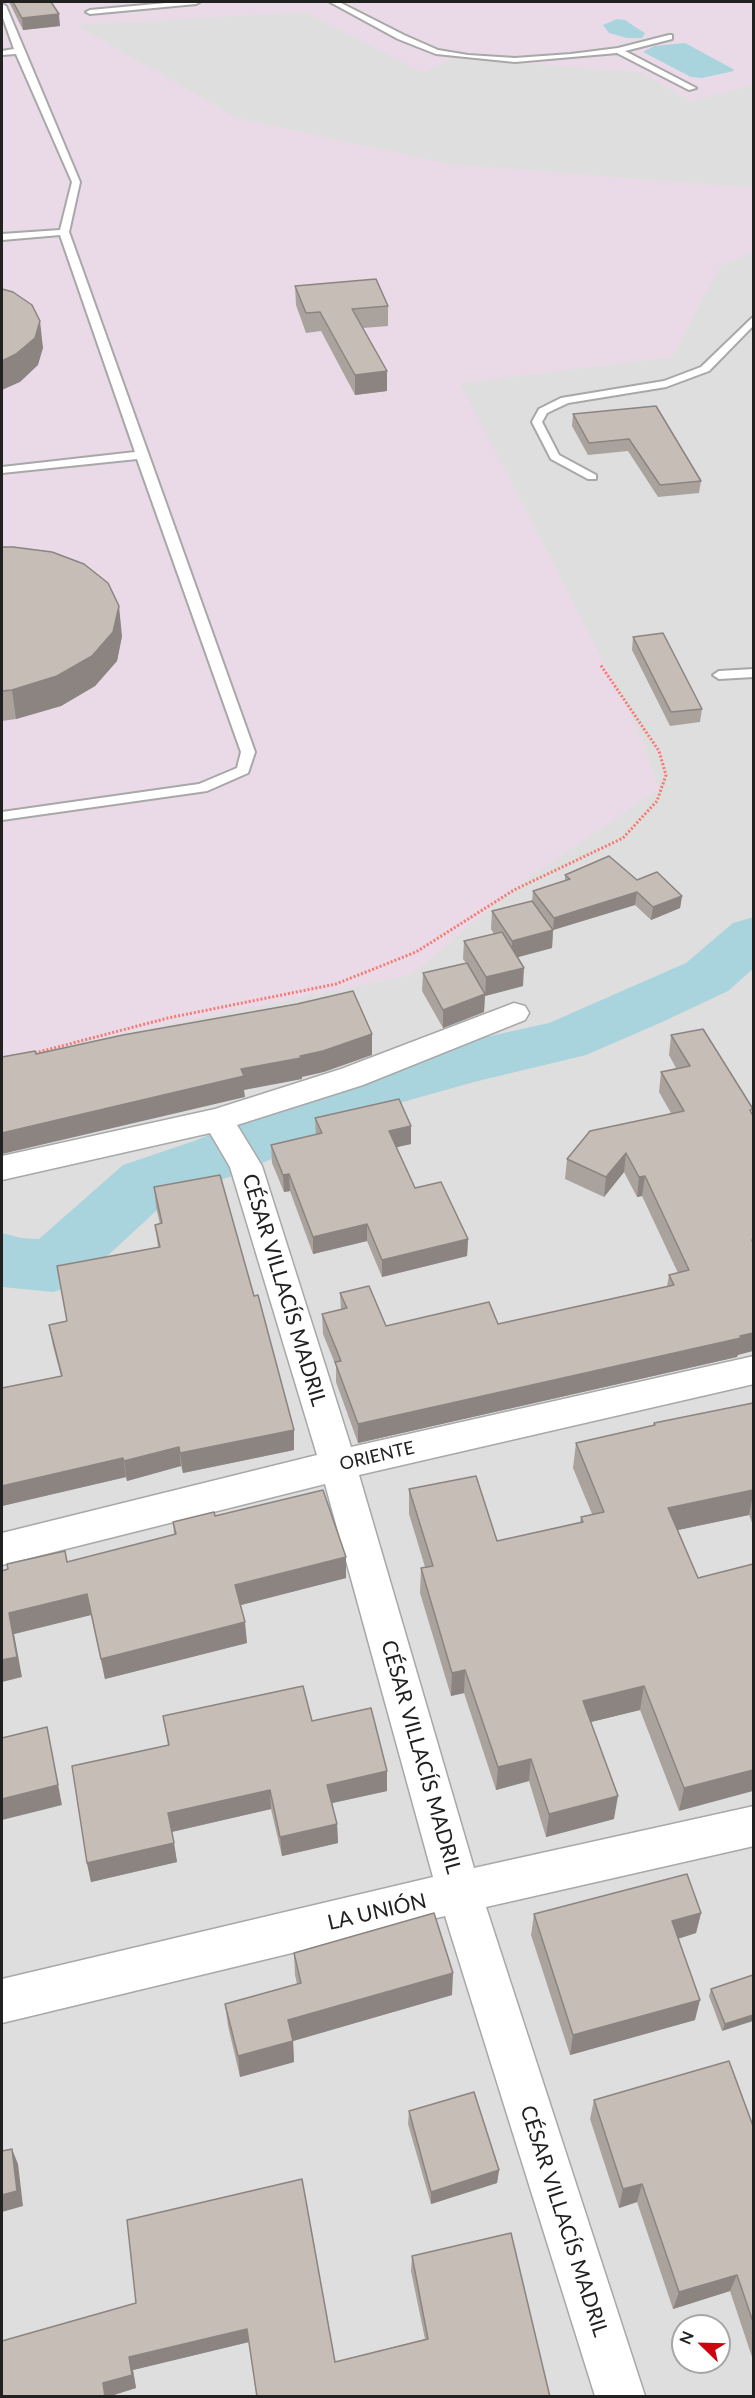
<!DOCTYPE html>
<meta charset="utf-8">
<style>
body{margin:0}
#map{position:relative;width:755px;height:2398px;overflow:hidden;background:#f1ede8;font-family:Lato,sans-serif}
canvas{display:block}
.frame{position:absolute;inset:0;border:3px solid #212121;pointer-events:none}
.north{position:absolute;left:671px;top:2314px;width:60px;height:60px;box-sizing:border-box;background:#fff;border:2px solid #a6a6a6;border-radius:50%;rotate:293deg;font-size:16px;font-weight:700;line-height:24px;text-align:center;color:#212121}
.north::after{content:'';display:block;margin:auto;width:21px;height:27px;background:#cd040e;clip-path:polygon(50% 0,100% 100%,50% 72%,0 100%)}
</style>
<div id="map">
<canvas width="755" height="2398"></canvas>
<div class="frame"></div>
<div class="north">N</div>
</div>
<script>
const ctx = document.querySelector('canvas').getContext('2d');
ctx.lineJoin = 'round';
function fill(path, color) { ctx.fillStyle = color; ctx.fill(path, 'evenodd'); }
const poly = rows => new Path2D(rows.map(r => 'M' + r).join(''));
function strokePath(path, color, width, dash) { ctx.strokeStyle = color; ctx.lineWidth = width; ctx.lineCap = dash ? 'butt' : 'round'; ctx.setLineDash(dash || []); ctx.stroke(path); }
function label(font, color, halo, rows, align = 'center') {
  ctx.font = font + ' Lato,sans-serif'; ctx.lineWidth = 4.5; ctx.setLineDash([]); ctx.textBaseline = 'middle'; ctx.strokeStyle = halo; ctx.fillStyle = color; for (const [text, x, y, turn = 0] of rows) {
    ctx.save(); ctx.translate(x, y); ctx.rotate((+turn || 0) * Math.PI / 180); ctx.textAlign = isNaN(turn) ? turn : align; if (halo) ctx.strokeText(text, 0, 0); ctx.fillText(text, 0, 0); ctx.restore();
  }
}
const residential = poly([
 [2,2,753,2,753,2396,2,2396],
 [683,2326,719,2326,719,2362,683,2362]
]);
const industrial = poly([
 [2,2,753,2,753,85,692,101,640,72,453,58,423,73,305,12,76,25,237,118,447,164,753,188,753,253,721,265,672,357,460,383,635,722,659,789,514,888,411,975,2,1058]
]);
const water = poly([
 [617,19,625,20,640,30,645,33,642,38,627,38,609,33,603,25],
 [685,43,733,69,734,71,702,78,691,77,643,52,654,46]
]);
const river = poly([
 [754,917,754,968,728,991,660,1023,586,1055,474,1082,385,1107,243,1172,169,1199,77,1284,53,1292,2,1287,2,1233,21,1238,39,1239,123,1165,197,1140,341,1077,472,1040,549,1023,686,963,733,923,754,917]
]);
const path = poly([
 [31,1054,168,1018,336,984,416,952,514,890,623,838,657,801,666,775,659,751,600,664]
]);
const lane = poly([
 [177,2,200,2,196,4,90,14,86,12,90,10,177,2],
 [330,2,339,2,404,35,438,50,468,55,515,58,571,54,618,48,669,35,672,35,672,39,625,51,696,88,689,90,617,53,515,62,436,54,398,39,330,2],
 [2,4,6,6,80,182,69,232,255,752,248,773,207,791,2,820,2,812,199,784,237,768,241,752,137,459,2,473,2,467,135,452,60,235,2,240,2,234,60,230,72,182,16,54,2,55,2,51,14,49,2,15,2,4],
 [754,316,754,325,709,371,666,387,568,403,547,413,542,422,559,455,596,475,596,479,588,479,551,459,532,422,539,409,561,398,664,381,701,367,754,316],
 [754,669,754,677,719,679,713,675,719,671,754,669]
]);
const street = poly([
 [514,1003,525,1006,529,1013,525,1020,363,1085,237,1125,262,1166,351,1447,754,1356,754,1384,359,1475,474,1868,754,1806,754,1846,486,1907,645,2396,595,2396,445,1916,2,2023,2,1979,433,1877,325,1484,2,1565,2,1533,317,1455,230,1167,210,1133,2,1180,2,1156,215,1109,341,1069,514,1003]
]);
const wall = poly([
 [9,2,51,2,60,26,23,30],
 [295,286,388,306,388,326,363,328,387,371,387,391,355,395,321,331,306,333,296,305],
 [656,406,701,481,699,493,658,497,628,451,588,455,572,426,573,414],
 [2,547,122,636,117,661,95,686,61,706,16,719,2,721],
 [633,637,702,709,700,722,670,726,632,650],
 [565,875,637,880,682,896,680,908,651,920,635,905,553,930,552,948,518,957,523,986,485,996,485,995,484,1012,443,1028,422,991,423,973,466,963,463,959,464,941,494,934,491,929,492,911,532,901,533,891,565,881],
 [671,1035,753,1115,737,1357,358,1443,336,1382,336,1366,323,1334,322,1314,341,1310,340,1293,386,1326,498,1324,667,1286,669,1275,678,1273,642,1196,637,1197,624,1172,604,1197,565,1179,567,1159,671,1113,659,1092,661,1072,676,1068,669,1055],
 [315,1118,411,1144,396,1147,415,1188,468,1239,467,1256,382,1277,367,1241,313,1254,290,1191,284,1192,272,1163,271,1145,316,1135],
 [154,1187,294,1430,294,1450,183,1473,181,1466,127,1481,126,1477,2,1506,2,1388,61,1376,53,1346,49,1325,67,1321,158,1247,155,1225,160,1224,156,1207],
 [753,1403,753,1525,749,1515,678,1530,698,1578,753,1564,679,1811,640,1710,590,1722,614,1819,546,1837,529,1781,496,1790,464,1693,451,1696,420,1593,421,1568,425,1567,409,1514,409,1489,497,1541,580,1522,581,1517,592,1514,573,1468,576,1443,653,1426,654,1423],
 [215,1516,346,1578,241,1605,247,1643,105,1679,91,1615,14,1634,22,1677,2,1571,67,1562,174,1535,173,1522],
 [163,1716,312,1721,387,1771,387,1791,332,1803,337,1824,338,1843,282,1856,271,1809,172,1832,177,1862,91,1882,87,1863,168,1745],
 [701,1913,696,1933,678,1939,695,2020,570,2055,531,1935,534,1914],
 [294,1953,452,1995,293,2041,294,2062,240,2077,228,2026,225,2004,297,1984,295,1975],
 [753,1975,722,2031,709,1996,711,1989],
 [594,2100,753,2126,753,2360,730,2291,673,2309,637,2202,619,2208,590,2119],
 [409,2111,499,2170,497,2183,431,2204,408,2124],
 [412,2256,550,2397,257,2397,249,2342,133,2370,136,2388,108,2396,2,2397,136,2303,335,2362,425,2339,411,2271]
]);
const shadedWall = poly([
 [59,14,60,26,23,30,22,18],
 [40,321,43,348,38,365,20,382,2,390,2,361],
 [387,371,387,391,355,395,355,375],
 [119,606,122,636,117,661,95,686,61,706,16,719,12,690],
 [637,892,635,905,553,930,552,948,511,959,512,941,553,930,554,918],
 [682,896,680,908,651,920,653,907],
 [524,968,523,986,485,996,486,977],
 [485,994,484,1012,443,1028,443,1010],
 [372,1034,372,1055,324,1072,302,1077,302,1079,244,1090,245,1097,2,1154,2,1133,241,1069,300,1056],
 [411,1126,411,1144,389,1149,389,1131],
 [626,1153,624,1172,604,1197,606,1177],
 [289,1174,290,1191,284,1192,283,1175],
 [645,1176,642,1196,637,1197,639,1177],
 [367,1224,367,1241,313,1254,313,1237],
 [468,1239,467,1256,382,1277,382,1260],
 [753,1333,753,1351,738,1355,737,1357,358,1443,358,1424],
 [294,1430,294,1450,183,1473,180,1453],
 [179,1447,181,1466,127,1481,124,1461],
 [123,1458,126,1477,2,1506,2,1486],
 [753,1490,753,1494,749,1515,664,1533,668,1508],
 [346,1557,346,1578,237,1606,235,1585],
 [87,1594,91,1615,14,1634,22,1677,2,1682,2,1660,9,1613],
 [245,1622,247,1643,105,1679,101,1659],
 [465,1670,464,1693,451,1696,452,1673],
 [644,1686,640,1710,579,1725,583,1701],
 [47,1727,62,1805,2,1820,2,1799],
 [531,1759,529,1781,496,1790,498,1767],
 [753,1770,753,1791,679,1811,684,1788],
 [387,1771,387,1791,328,1804,327,1785],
 [270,1790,271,1809,171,1832,168,1813],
 [618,1796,614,1819,546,1837,549,1814],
 [337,1824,338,1843,282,1856,280,1837],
 [174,1843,177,1862,91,1882,87,1863],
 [701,1913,696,1933,667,1942,672,1921],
 [453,1973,452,1995,293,2041,294,2062,240,2077,238,2056,288,2020],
 [700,2000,695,2020,570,2055,573,2035],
 [753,2015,753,2021,722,2031,725,2024],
 [12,2149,18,2164,23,2206,2,2212,2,2195],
 [499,2170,497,2183,431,2204,431,2192],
 [642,2184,637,2202,619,2208,623,2189],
 [737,2275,730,2291,673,2309,679,2292],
 [247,2329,249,2342,133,2370,136,2388,108,2397,105,2397,103,2383,129,2357]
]);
const building = poly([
 [13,2,51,2,59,14,22,18,13,2],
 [376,279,388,306,352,309,387,371,355,375,320,312,306,313,295,286,376,279],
 [2,289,13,292,32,305,40,321,35,338,16,354,2,361,2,289],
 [656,406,701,481,660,485,629,439,589,443,573,414,656,406],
 [2,547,13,547,52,552,84,564,108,583,119,606,113,632,92,656,57,676,12,690,2,691,2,547],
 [663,633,702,709,671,712,633,637,663,633],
 [609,856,637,880,657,872,682,896,653,907,637,892,554,918,533,891,570,879,565,875,609,856],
 [532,901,553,930,512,941,492,911,532,901],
 [502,932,524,968,486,977,464,941,502,932],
 [467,963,485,994,443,1010,423,973,467,963],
 [353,991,372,1034,323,1051,300,1056,301,1058,241,1069,244,1076,2,1133,2,1057,35,1051,36,1054,123,1035,297,1004,353,991],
 [703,1029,753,1109,750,1110,753,1116,753,1240,752,1240,753,1243,753,1333,740,1336,741,1338,358,1424,335,1362,341,1361,322,1314,347,1308,340,1293,369,1286,386,1326,489,1302,498,1324,674,1285,669,1275,689,1270,645,1176,639,1177,626,1153,606,1177,567,1159,590,1131,684,1111,661,1072,690,1066,671,1035,703,1029],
 [399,1099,411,1126,389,1131,415,1188,441,1182,468,1239,382,1260,367,1224,313,1237,289,1174,283,1175,271,1145,322,1133,315,1118,399,1099],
 [220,1175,254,1296,258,1295,294,1430,180,1453,179,1447,124,1461,123,1458,2,1486,2,1388,62,1376,49,1325,67,1321,57,1266,160,1247,155,1225,162,1223,154,1187,220,1175],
 [753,1403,753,1490,668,1508,698,1578,753,1564,753,1770,684,1788,644,1686,583,1701,618,1796,549,1814,531,1759,498,1767,465,1670,452,1673,421,1568,433,1566,409,1489,476,1476,497,1541,583,1522,581,1517,604,1512,576,1443,655,1425,654,1423,753,1403],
 [323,1490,346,1557,235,1585,245,1622,101,1659,87,1594,9,1613,17,1657,2,1660,2,1571,8,1569,7,1564,65,1551,67,1562,176,1534,173,1522,214,1512,215,1516,323,1490],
 [303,1686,312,1721,371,1708,387,1771,327,1785,337,1824,280,1837,270,1790,168,1813,174,1843,87,1863,72,1766,169,1745,163,1716,303,1686],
 [47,1727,58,1785,2,1799,2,1738,47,1727],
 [687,1874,701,1913,672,1921,700,2000,573,2035,534,1914,687,1874],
 [434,1913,453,1973,288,2020,293,2041,238,2056,225,2004,301,1983,294,1953,434,1913],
 [753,1975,753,2015,725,2024,711,1989,753,1975],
 [729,2061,753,2126,753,2322,737,2275,679,2292,642,2184,623,2189,594,2100,729,2061],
 [474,2092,499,2170,431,2192,409,2111,474,2092],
 [12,2149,17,2191,2,2195,2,2151,12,2149],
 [302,2179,335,2362,428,2339,412,2256,511,2233,550,2397,257,2397,247,2329,129,2357,132,2375,103,2383,105,2397,2,2397,2,2341,136,2303,127,2220,302,2179]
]);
const streetNames = [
 ["ORIENTE",377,1456,-13]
];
const nearStreetnames = [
 ["CÉSAR VILLACÍS MADRIL",284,1290,73],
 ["CÉSAR VILLACÍS MADRIL",421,1757,74],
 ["LA UNIÓN",377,1912,-13],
 ["CÉSAR VILLACÍS MADRIL",564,2221,72]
];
fill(residential, '#dfdede');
fill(industrial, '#eadae7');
fill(water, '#a9d4dd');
fill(river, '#a9d4dd');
strokePath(lane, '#a8a8a8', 4);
strokePath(street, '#a8a8a8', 3);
strokePath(path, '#f77a72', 3, [2, 2]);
fill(lane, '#fff');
fill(street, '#fff');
fill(wall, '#aaa39d');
fill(shadedWall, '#8b8480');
fill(building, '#c6bdb7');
strokePath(building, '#8b8480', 1.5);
label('18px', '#212121', '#fff', streetNames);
label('21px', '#212121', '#fff', nearStreetnames);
</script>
